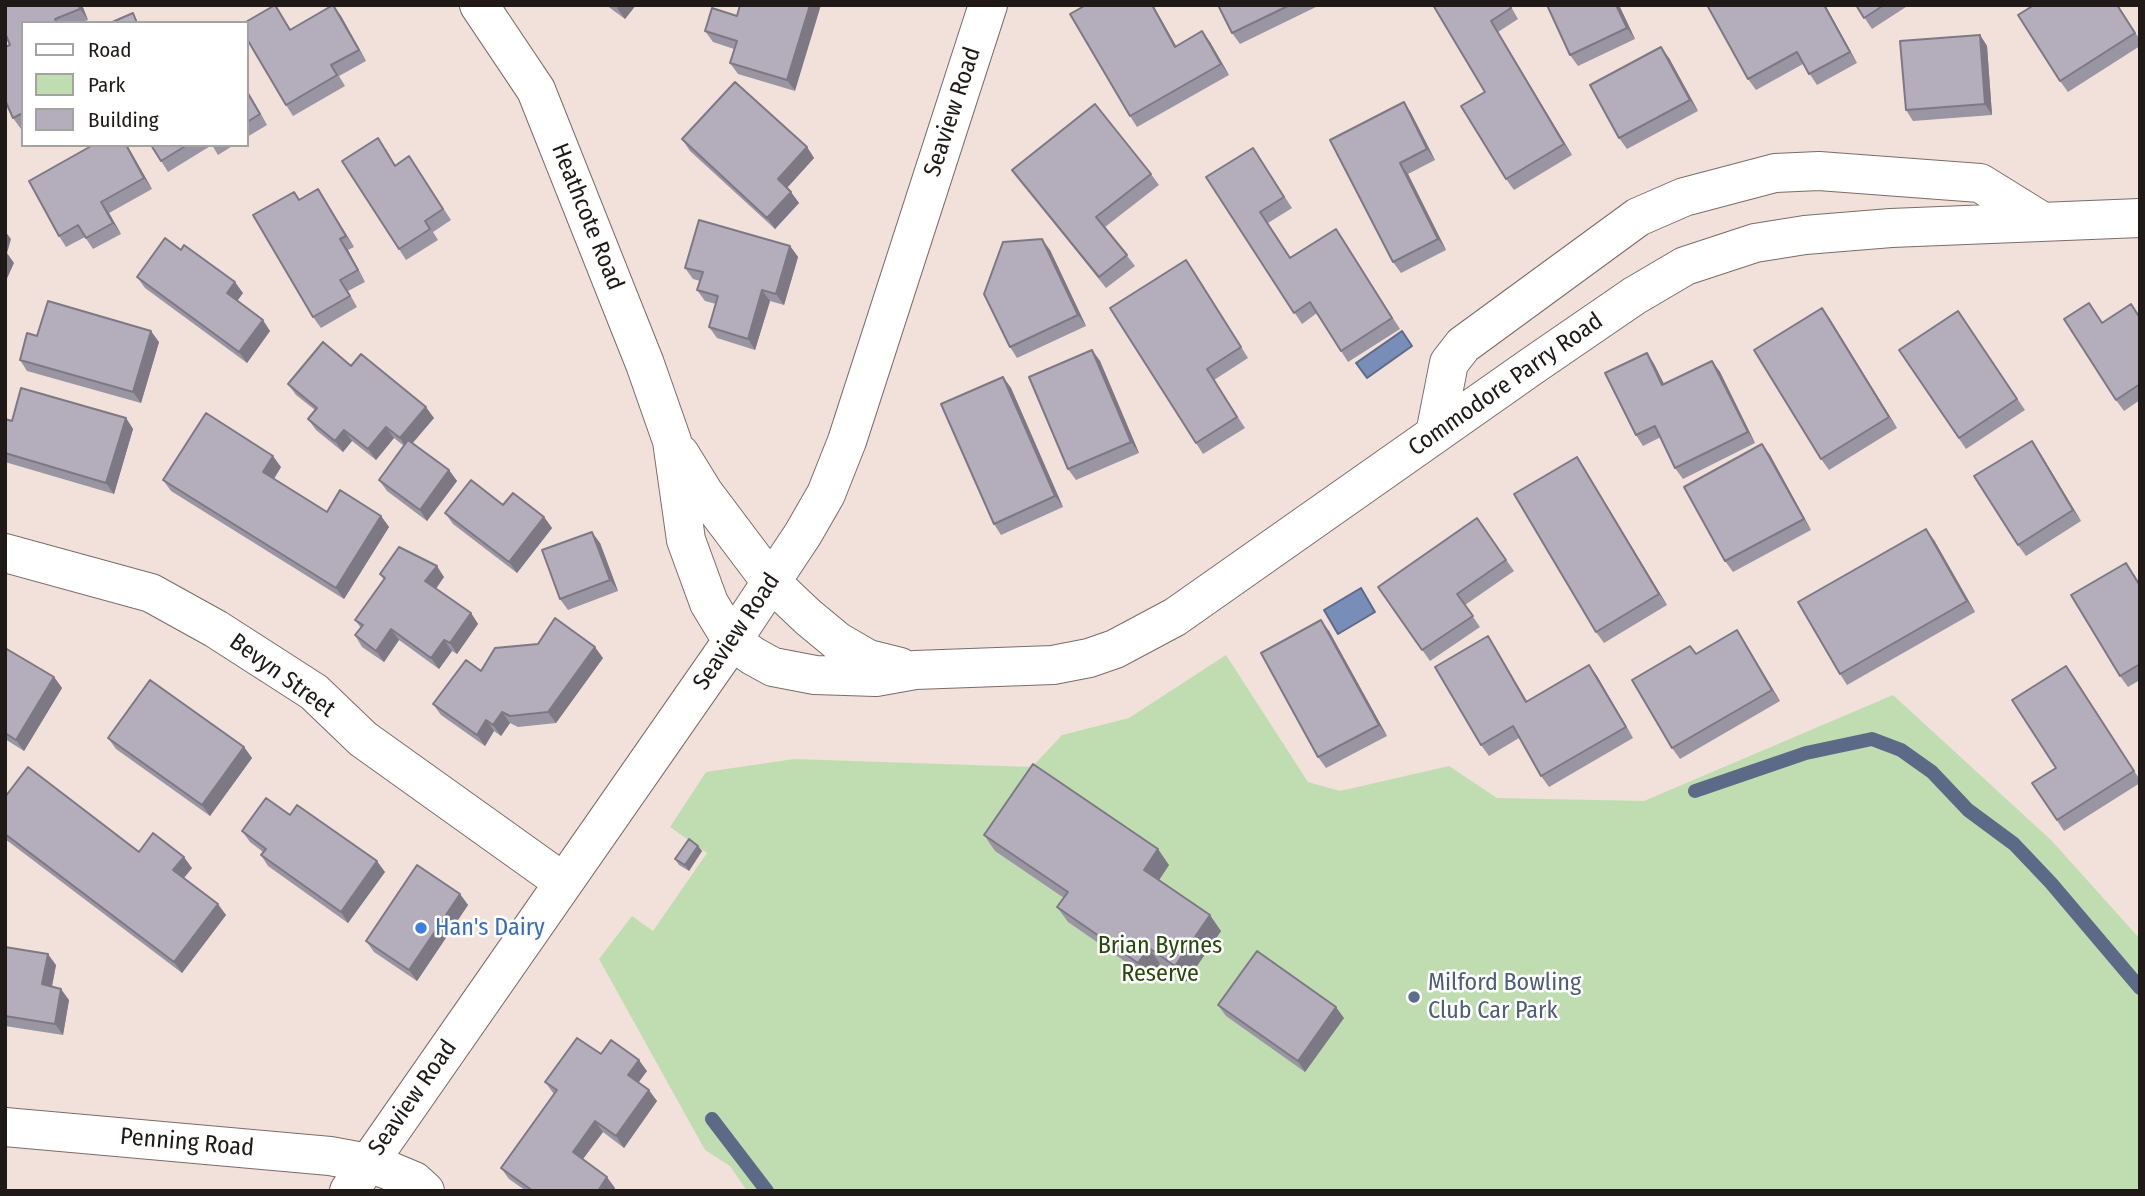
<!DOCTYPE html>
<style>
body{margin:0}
#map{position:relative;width:2145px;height:1196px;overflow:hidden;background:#f2e0da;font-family:"Fira Sans Condensed",sans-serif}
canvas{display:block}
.frame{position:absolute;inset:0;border:7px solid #1f1917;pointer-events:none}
.legend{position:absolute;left:21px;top:21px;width:228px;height:126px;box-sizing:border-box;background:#fff;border:2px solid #a5a3a2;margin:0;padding:9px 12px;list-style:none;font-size:21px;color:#1f1917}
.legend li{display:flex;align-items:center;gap:14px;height:35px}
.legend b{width:35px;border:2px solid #a5a3a2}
</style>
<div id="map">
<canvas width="2145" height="1196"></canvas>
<div class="frame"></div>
<ul class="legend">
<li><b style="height:9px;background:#fff"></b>Road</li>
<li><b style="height:19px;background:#c0ddb1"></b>Park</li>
<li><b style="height:19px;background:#b3adbc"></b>Building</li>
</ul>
</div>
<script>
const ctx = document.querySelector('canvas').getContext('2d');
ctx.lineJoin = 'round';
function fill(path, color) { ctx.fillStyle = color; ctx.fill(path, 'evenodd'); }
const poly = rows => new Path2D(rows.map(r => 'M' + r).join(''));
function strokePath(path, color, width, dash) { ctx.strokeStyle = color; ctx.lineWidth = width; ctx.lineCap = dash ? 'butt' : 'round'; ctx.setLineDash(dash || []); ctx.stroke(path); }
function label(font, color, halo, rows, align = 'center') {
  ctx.font = font + ' "Fira Sans Condensed",sans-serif'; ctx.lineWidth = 5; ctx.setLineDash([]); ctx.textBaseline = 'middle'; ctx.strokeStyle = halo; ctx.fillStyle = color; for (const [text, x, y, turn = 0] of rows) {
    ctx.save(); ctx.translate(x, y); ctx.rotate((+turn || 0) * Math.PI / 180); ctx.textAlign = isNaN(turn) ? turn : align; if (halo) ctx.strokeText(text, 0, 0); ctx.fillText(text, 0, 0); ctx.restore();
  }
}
const green = poly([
 [1226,655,1308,782,1340,791,1449,766,1497,798,1644,801,1893,695,2052,841,2140,939,2140,1191,747,1191,730,1166,705,1150,599,959,632,916,653,931,707,853,670,827,706,772,794,759,1032,767,1062,735,1129,718]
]);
const water = poly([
 [1402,331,1412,346,1367,378,1356,363,1402,331],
 [1361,588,1375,612,1338,634,1324,610,1361,588]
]);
const stream = poly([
 [1695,791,1806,753,1872,739,1901,750,1932,772,1968,810,2014,844,2051,883,2140,988],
 [712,1119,767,1191]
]);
const minor = poly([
 [479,5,536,90,645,364,672,441,686,540,709,603,732,641,753,656,773,667,815,675,876,677,915,670,1053,665,1089,658,1115,649,1175,617,1532,366,1634,296,1685,266,1755,243,1805,235,1891,228,2140,218],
 [1435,434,1449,363,1463,345,1638,217,1684,197,1775,173,1819,171,1980,183,2043,222],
 [680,454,704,493,771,582,808,617,837,641,868,659,900,667],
 [5,553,151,593,216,629,314,692,363,739,563,882],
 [5,1127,330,1156,368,1163,390,1171,414,1181,425,1191],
 [349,1191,732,641,803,534,826,494,847,441,988,5]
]);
const wall = poly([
 [5,5,82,5,88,20,81,23,23,23,23,128,21,129,13,118,10,45],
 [275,5,291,30,333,5,341,16,366,61,339,76,345,86,293,116,286,105],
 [606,5,636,5,625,19],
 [740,5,795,91,738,74,730,63,734,49,713,42,705,31,737,16],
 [1218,5,1320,5,1240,44,1232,33],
 [1433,5,1510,5,1518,19,1498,32,1572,155,1514,190,1506,179,1485,92],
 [1619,5,1635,39,1578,66,1570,55],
 [1825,5,1857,63,1817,85,1803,64,1756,90,1748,79],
 [1856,5,1909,5,1872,29],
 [2034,5,2118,5,2140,40,2140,46,2068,92,2060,81],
 [1202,31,1210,42,1229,75,1137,127,1130,116,1176,46],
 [1980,35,1987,46,1992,115,1913,121,1906,110],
 [1669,58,1698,111,1627,149,1619,138],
 [247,90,267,125,247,137],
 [1404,102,1411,113,1435,160,1408,174,1446,250,1401,273,1393,262],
 [682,139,807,147,814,158,787,188,799,203,775,229,690,151],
 [127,145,152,189,109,213,121,234,93,249,85,237,66,247,59,236],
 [151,145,234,145,218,155,212,145,168,172],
 [1253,148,1292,208,1268,223,1290,257,1336,229,1400,329,1348,362,1317,313,1302,324,1206,177],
 [386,149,395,165,409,156,451,220,433,232,438,240,406,260,399,249],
 [1012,170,1151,174,1159,185,1105,227,1135,266,1106,288],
 [294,192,299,199,325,200,354,247,348,250,365,282,348,291,357,307,321,328,313,317],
 [790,246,798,257,784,305,770,301,755,350,717,338,709,327,716,304,705,301,697,290,700,281,693,279,685,268],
 [181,250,243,293,237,301,270,331,247,363,145,288,137,277],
 [1050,250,1086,326,1017,358,1010,347],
 [1186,260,1248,358,1214,380,1245,428,1203,454,1196,443],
 [1822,308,1897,428,1829,470,1821,459],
 [1958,311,2025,410,1966,449,1899,350],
 [2140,317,2140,400,2124,411,2116,400,2103,322],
 [37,336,159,342,141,403,27,371,20,360],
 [1092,350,1100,361,1139,453,1076,480,1068,469],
 [1647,353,1654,364,1664,384,1712,361,1720,372,1755,443,1683,479,1675,468,1661,437,1643,446,1636,435],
 [351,366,434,418,413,443,449,470,457,481,427,521,387,491,379,480,404,446,394,438,376,460,352,441,343,452,316,430,308,419,315,410,296,395,288,384],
 [1003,377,1011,388,1063,507,1001,535,994,524],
 [126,418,133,429,114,494,5,462,5,419,12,421],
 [1762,444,1770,455,1811,530,1733,572,1725,561],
 [2040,453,2081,521,2026,556,2018,545],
 [1577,457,1667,605,1604,643,1596,632],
 [281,467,274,479,327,512,381,516,389,527,344,599,171,491,163,480],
 [503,505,544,517,552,528,517,573,453,524,445,513],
 [1477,518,1514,571,1465,605,1480,627,1430,661,1378,587],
 [1934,540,1975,612,1847,685,1840,674],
 [600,543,618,591,568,610,560,599],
 [380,574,444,577,436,589,471,613,478,624,457,654,452,651,439,669,399,640,384,662,362,647,355,635,361,628,355,620,384,580],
 [2134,574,2140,584,2140,680,2128,687,2120,676],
 [1737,630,1780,701,1680,759,1672,748],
 [1329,631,1387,736,1326,768,1318,757],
 [1495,647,1527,701,1589,665,1597,676,1633,738,1549,787,1541,776,1519,738,1489,756,1481,745],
 [5,648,54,677,62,688,24,751,5,739],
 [603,658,556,723,518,727,510,723,501,736,494,731,485,746,441,715,433,704,481,671],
 [2074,677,2140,780,2140,783,2064,831,2032,783,2056,768],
 [108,738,244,747,252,758,210,816,116,749],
 [5,797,139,852,192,868,184,878,226,915,182,973,5,839],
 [290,815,385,872,348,923,268,866,261,855,263,852,250,842,242,831],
 [984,835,1169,865,1159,880,1221,931,1186,982,1160,964,1149,978,1068,922,1057,907,1064,898,995,851],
 [698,846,702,851,689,871,679,865,675,859],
 [460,894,468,905,417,981,374,952,366,941],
 [5,947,56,965,52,987,69,1000,63,1035,5,1026],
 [1218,1005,1344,1018,1305,1072,1226,1016],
 [601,1054,647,1071,638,1082,657,1101,624,1148,603,1132,583,1159,615,1188,613,1191,526,1191,509,1179,501,1168,554,1094,545,1082]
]);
const shadedWall = poly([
 [79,5,82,5,88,20,80,9],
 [333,5,341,16,366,61,359,50],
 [620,5,636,5,625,19,617,8],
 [810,5,821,5,795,91,787,80],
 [1152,5,1153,5,1183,58,1175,47],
 [1616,5,1619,5,1635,39,1627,28],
 [1824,5,1825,5,1857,63,1850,52],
 [1491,21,1498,32,1572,155,1564,144],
 [1202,31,1210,42,1229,75,1221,64],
 [1980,35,1987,46,1992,115,1985,104],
 [1661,47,1669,58,1698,111,1690,100],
 [247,90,267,125,247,92],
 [1404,102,1411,113,1435,160,1427,149],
 [126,145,127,145,152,189,144,178],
 [807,147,814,158,785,190,778,179],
 [1400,163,1408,174,1446,250,1438,239],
 [318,189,325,200,354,247,346,236],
 [791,192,799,203,775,229,767,218],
 [101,202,109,213,121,234,113,223],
 [5,231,11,239,7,253,14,263,5,283],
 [340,239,348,250,365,282,358,270],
 [1042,239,1050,250,1086,326,1078,315],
 [790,246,798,257,784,305,776,294],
 [1186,260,1194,271,1248,358,1241,347],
 [235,282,243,293,235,304,227,293],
 [762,290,770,301,755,350,748,339],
 [1822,308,1830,319,1897,428,1889,417],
 [263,320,270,331,247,363,239,352],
 [151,331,159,342,141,403,133,392],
 [1092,350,1100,361,1139,453,1131,442],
 [1647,353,1654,364,1670,396,1662,385],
 [1712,361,1720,372,1755,443,1748,432],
 [1003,377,1011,388,1063,507,1055,496],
 [426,407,434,418,407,449,400,438],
 [126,418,133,429,114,494,106,483],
 [386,427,394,438,376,460,368,449],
 [344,430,352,441,343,452,335,441],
 [2032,441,2040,453,2081,521,2073,510],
 [1762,444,1770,455,1811,530,1804,519],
 [273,456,281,467,271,483,263,472],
 [1577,457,1584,468,1667,605,1659,594],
 [449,470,457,481,427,521,420,510],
 [381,516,389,527,344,599,336,588],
 [544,517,552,528,517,573,509,562],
 [1926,529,1934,540,1975,612,1967,601],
 [592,532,600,543,618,591,610,580],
 [437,566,444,577,433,592,425,581],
 [471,613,478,624,457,654,450,643],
 [1321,620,1329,631,1387,736,1379,725],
 [391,629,399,640,384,662,376,651],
 [1737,630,1744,641,1780,701,1772,690],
 [1488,636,1495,647,1533,713,1526,702],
 [444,640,452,651,439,669,431,658],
 [595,647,603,658,556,723,548,712],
 [1589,665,1597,676,1633,738,1626,727],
 [54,677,62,688,24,751,16,740],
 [502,712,510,723,501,736,493,725],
 [486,720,494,731,485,746,477,735],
 [244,747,252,758,210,816,202,805],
 [698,846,702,851,689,871,685,865],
 [1158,849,1169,865,1155,886,1144,870],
 [184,857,192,868,181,881,173,870],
 [377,861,385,872,348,923,341,912],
 [460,894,468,905,417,981,409,970],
 [218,904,226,915,182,973,174,962],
 [1210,915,1221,931,1186,982,1175,966],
 [1149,948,1160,964,1149,978,1138,963],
 [48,954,56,965,50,995,42,984],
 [61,989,69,1000,63,1035,55,1024],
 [1336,1007,1344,1018,1305,1072,1298,1061],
 [639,1060,647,1071,636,1086,628,1075],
 [649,1090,657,1101,624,1148,616,1136],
 [595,1121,603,1132,580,1163,573,1152],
 [607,1177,615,1188,613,1191,598,1191]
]);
const building = poly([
 [5,5,79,5,80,9,55,19,57,23,23,23,23,113,13,118,5,100,5,47,10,45,5,33,5,5],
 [275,5,290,30,333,5,359,50,331,65,337,75,286,105,247,39,247,23,244,23,275,5],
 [740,5,810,5,787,80,730,63,737,41,705,31,712,8,737,16,740,5],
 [1086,5,1152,5,1175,47,1202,31,1221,64,1130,116,1070,14,1086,5],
 [1218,5,1290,5,1232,33,1218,5],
 [1433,5,1509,5,1511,8,1491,21,1564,144,1506,179,1461,106,1485,92,1433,5],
 [1547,5,1616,5,1627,28,1570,55,1547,5],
 [1707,5,1824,5,1850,52,1809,74,1797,52,1748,79,1707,5],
 [1856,5,1884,5,1864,18,1856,5],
 [2034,5,2117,5,2135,33,2060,81,2018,15,2034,5],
 [133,13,137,23,110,23,133,13],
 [1980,35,1985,104,1906,110,1900,41,1980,35],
 [1661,47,1690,100,1619,138,1590,85,1661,47],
 [735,82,807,147,778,179,791,192,767,218,682,139,735,82],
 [247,92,260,114,247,122,247,92],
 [1404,102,1427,149,1400,163,1438,239,1393,262,1330,140,1404,102],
 [1095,104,1151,174,1096,217,1127,255,1099,277,1012,170,1095,104],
 [378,138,395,166,409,156,443,209,425,221,430,229,399,249,342,161,378,138],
 [93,145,126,145,144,178,101,202,113,223,86,238,78,225,59,236,29,181,93,145],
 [151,145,187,145,161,161,151,145],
 [1253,148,1284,197,1260,212,1290,258,1336,229,1392,318,1341,351,1310,302,1294,313,1206,177,1253,148],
 [318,189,346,236,340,239,358,270,340,280,350,296,313,317,253,215,294,192,299,200,318,189],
 [699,220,790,246,776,294,762,290,748,339,709,327,718,296,697,290,703,272,685,268,699,220],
 [165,238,181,250,184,245,235,282,227,293,263,320,239,352,137,277,165,238],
 [1042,239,1078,315,1010,347,984,294,1003,242,1042,239],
 [1186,260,1241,347,1207,369,1237,417,1196,443,1110,308,1186,260],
 [48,301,151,331,133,392,20,360,27,333,37,336,48,301],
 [2089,303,2102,323,2131,304,2140,318,2140,384,2116,400,2064,319,2089,303],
 [1822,308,1889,417,1821,459,1754,350,1822,308],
 [1958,311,2017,399,1959,438,1899,350,1958,311],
 [323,342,351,366,361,354,426,407,400,438,386,427,368,449,344,430,335,441,308,419,317,408,288,384,323,342],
 [1092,350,1131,442,1068,469,1029,377,1092,350],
 [1647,353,1662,385,1712,361,1748,432,1675,468,1655,426,1636,435,1605,373,1647,353],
 [1003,377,1055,496,994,524,941,404,1003,377],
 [21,388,126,418,106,483,5,453,5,419,12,421,21,388],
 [206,413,273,456,263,472,327,512,340,490,381,516,336,588,163,480,206,413],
 [408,440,449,470,420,510,379,480,408,440],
 [2032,441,2073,510,2018,545,1974,476,2032,441],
 [1762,444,1804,519,1725,561,1684,487,1762,444],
 [1577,457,1659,594,1596,632,1514,494,1577,457],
 [471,480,503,505,513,493,544,517,509,562,445,513,471,480],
 [1477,518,1506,560,1457,594,1473,616,1422,650,1378,587,1477,518],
 [1926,529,1967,601,1840,674,1798,602,1926,529],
 [592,532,610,580,560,599,542,550,592,532],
 [399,547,437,566,425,581,471,613,450,643,444,640,431,658,391,629,376,651,355,635,363,625,355,620,385,578,380,574,399,547],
 [2126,563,2140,586,2140,664,2120,676,2071,595,2126,563],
 [555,618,595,647,548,712,510,716,502,712,493,725,486,720,477,735,433,704,466,660,481,671,495,648,538,644,555,618],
 [1321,620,1379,725,1318,757,1261,653,1321,620],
 [1737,630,1772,690,1672,748,1632,680,1690,646,1696,654,1737,630],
 [1488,636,1526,702,1589,665,1626,727,1541,776,1513,726,1481,745,1435,667,1488,636],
 [5,648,54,677,16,740,5,733,5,648],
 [2066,666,2134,771,2057,820,2032,783,2056,768,2012,700,2066,666],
 [150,680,244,747,202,805,108,738,150,680],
 [1033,764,1158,849,1144,870,1210,915,1175,966,1149,948,1138,963,1057,907,1068,892,984,835,1033,764],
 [28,767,139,852,153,833,184,857,173,870,218,904,174,962,5,834,5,797,28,767],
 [266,798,290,815,297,805,377,861,341,912,261,855,266,849,242,831,266,798],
 [689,839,698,846,685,865,675,859,689,839],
 [417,865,460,894,409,970,366,941,417,865],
 [5,947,48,954,42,984,61,989,55,1024,5,1016,5,947],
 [1257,951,1336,1007,1298,1061,1218,1005,1257,951],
 [577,1038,601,1054,611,1040,639,1060,628,1075,649,1090,616,1136,595,1121,573,1152,607,1177,598,1191,533,1191,501,1168,557,1090,545,1082,577,1038]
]);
const markers = [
 [421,928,7,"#3f7fe0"],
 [1414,997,7,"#5c6f8a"]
];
const streetNames = [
 ["Seaview Road",953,112,-72],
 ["Heathcote Road",587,217,68],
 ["Commodore Parry Road",1506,385,-35],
 ["Seaview Road",737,632,-56],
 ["Bevyn Street",282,676,36],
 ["Seaview Road",413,1098,-55],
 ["Penning Road",187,1143,5]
];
const shopNames = [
 ["Han's Dairy",435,928]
];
const parkNames = [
 ["Brian Byrnes",1160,946],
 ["Reserve",1160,974]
];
const serviceNames = [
 ["Milford Bowling",1428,983],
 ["Club Car Park",1428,1011]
];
fill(green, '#c0ddb1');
fill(water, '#788db7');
strokePath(water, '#5d6a87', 2);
strokePath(stream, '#5d6a87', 14);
strokePath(minor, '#7b6c67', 40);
strokePath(minor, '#fff', 38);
fill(wall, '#9a95a2');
fill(shadedWall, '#7d7984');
fill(building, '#b3adbc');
strokePath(building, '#7d7984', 2);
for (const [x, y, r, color] of markers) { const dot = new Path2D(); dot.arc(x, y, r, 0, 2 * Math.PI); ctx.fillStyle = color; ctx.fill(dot); strokePath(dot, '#fff', 2.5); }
label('24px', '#1f1917', '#fff', streetNames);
label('24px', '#366cbe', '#fff', shopNames, 'left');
label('24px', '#264909', '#fff', parkNames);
label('24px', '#4e5e75', '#fff', serviceNames, 'left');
</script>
